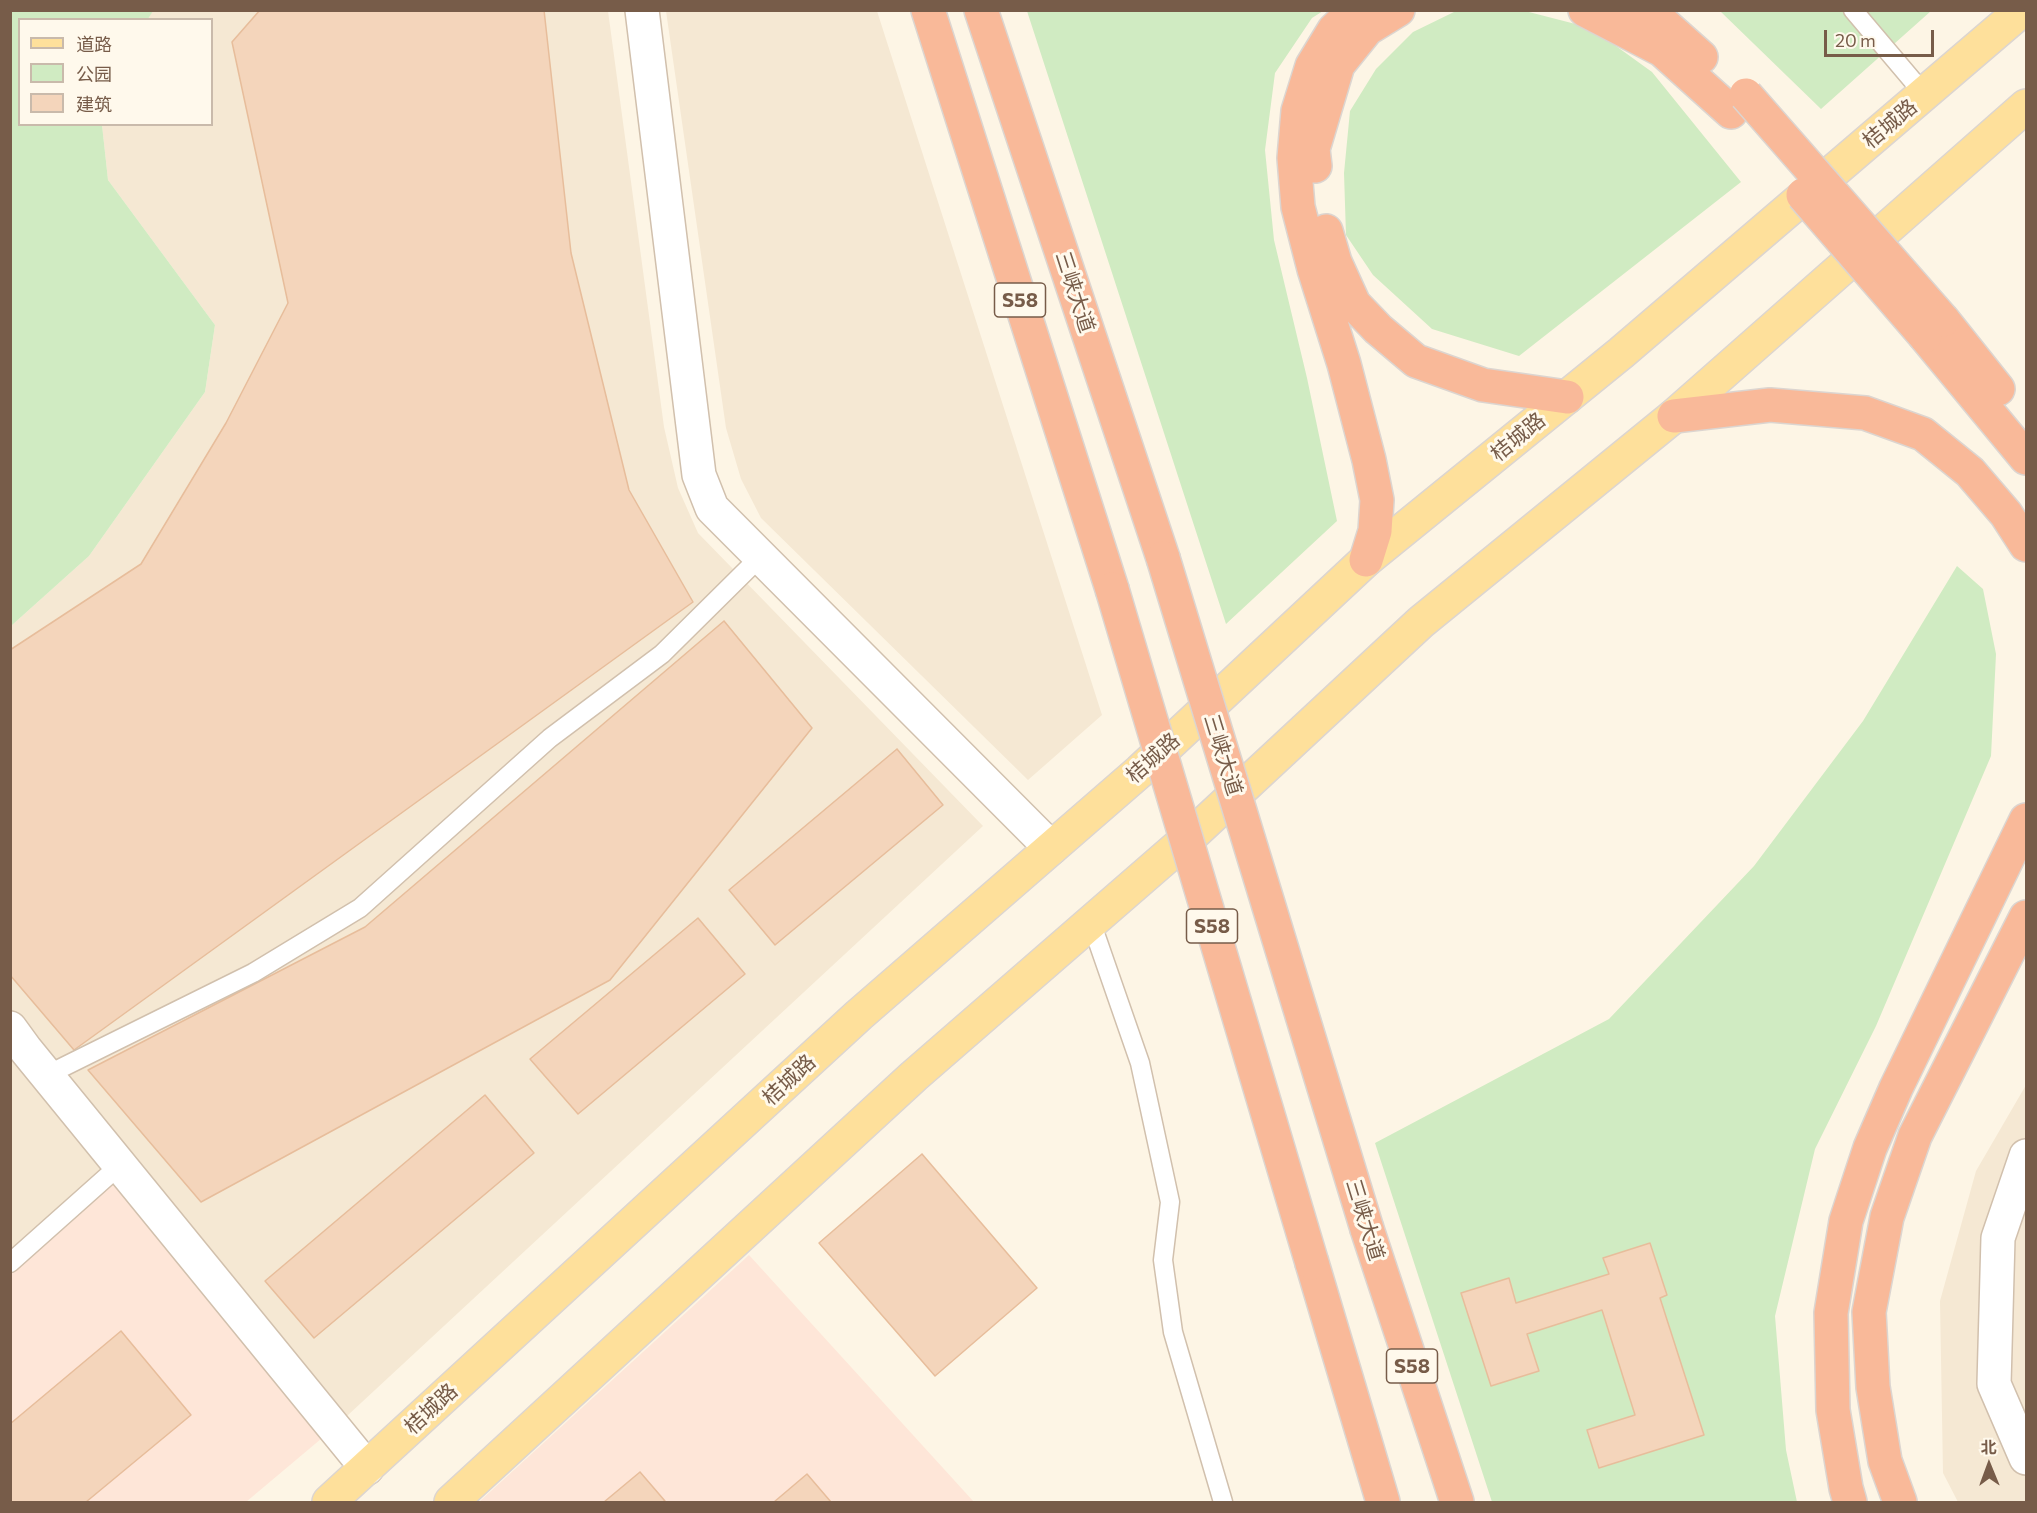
<!DOCTYPE html>
<meta charset="utf-8">
<style>
body{margin:0}
#map{position:relative;width:2037px;height:1513px;overflow:hidden;background:#fdf5e5;font-family:Commissioner,"Noto Sans SC",sans-serif}
canvas{display:block}
.frame{position:absolute;inset:0;border:12px solid #775c49;pointer-events:none}
.legend{position:absolute;left:18px;top:18px;width:195px;height:108px;box-sizing:border-box;background:#fff9ec;border:2px solid #c9baab;margin:0;padding:8px 10px;list-style:none;font-size:18px;color:#775c49}
.legend li{display:flex;align-items:center;gap:12px;height:30px}
.legend b{width:30px;border:2px solid #c9baab}
.north{position:absolute;left:1959px;top:1435px;width:60px;height:60px;-webkit-text-stroke:4px #fff9ec;paint-order:stroke;rotate:359deg;font-size:16px;font-weight:700;line-height:24px;text-align:center;color:#775c49}
.north::after{content:'';display:block;margin:auto;width:21px;height:27px;background:#775c49;clip-path:polygon(50% 0,100% 100%,50% 72%,0 100%)}
.scale{position:absolute;left:1824px;top:30px;width:110px;height:27px;box-sizing:border-box;border:3px solid #775c49;border-top:0;padding-left:8px;font-size:18px;line-height:21px;white-space:nowrap;color:#775c49;-webkit-text-stroke:4px #fff9ec;paint-order:stroke}
</style>
<div id="map">
<canvas width="2037" height="1513"></canvas>
<div class="frame"></div>
<ul class="legend">
<li><b style="height:8px;background:#fee09b"></b>道路</li>
<li><b style="height:16px;background:#d0ebc2"></b>公园</li>
<li><b style="height:16px;background:#f4d5bb"></b>建筑</li>
</ul>
<div class="north">北</div>
<div class="scale">20 m</div>
</div>
<script>
const ctx = document.querySelector('canvas').getContext('2d');
ctx.lineJoin = 'round';
function fill(path, color) { ctx.fillStyle = color; ctx.fill(path, 'evenodd'); }
const poly = rows => new Path2D(rows.map(r => 'M' + r).join(''));
function strokePath(path, color, width, dash) { ctx.strokeStyle = color; ctx.lineWidth = width; ctx.lineCap = dash ? 'butt' : 'round'; ctx.setLineDash(dash || []); ctx.stroke(path); }
function label(font, color, halo, rows, align = 'center') {
  ctx.font = font + ' Commissioner,"Noto Sans SC",sans-serif'; ctx.lineWidth = 6; ctx.setLineDash([]); ctx.textBaseline = 'middle'; ctx.strokeStyle = halo; ctx.fillStyle = color; for (const [text, x, y, turn = 0] of rows) {
    ctx.save(); ctx.translate(x, y); ctx.rotate((+turn || 0) * Math.PI / 180); ctx.textAlign = isNaN(turn) ? turn : align; if (halo) ctx.strokeText(text, 0, 0); ctx.fillText(text, 0, 0); ctx.restore();
  }
}
const residential = poly([
 [153,10,608,11,664,427,678,488,698,533,983,826,334,1428,11,1022,11,626,89,556,205,392,215,325,108,180,102,125,212,124,212,20,148,19],
 [666,11,877,11,1102,715,1028,780,761,518,741,479,726,428],
 [10,1045,111,1165,10,1252],
 [2026,1085,2026,1502,1958,1502,1943,1473,1940,1301,1976,1171]
]);
const commercial = poly([
 [120,1165,334,1428,246,1502,11,1502,11,1268],
 [749,1255,974,1502,479,1502]
]);
const green = poly([
 [11,10,153,11,148,19,20,20,20,124,102,125,108,180,215,325,205,392,89,556,11,626],
 [1027,11,1323,11,1312,18,1275,73,1265,150,1274,240,1307,378,1337,521,1226,624],
 [1456,11,1525,11,1591,28,1652,72,1741,182,1519,356,1432,329,1373,275,1346,235,1344,173,1350,111,1376,69,1413,32],
 [1720,11,1931,11,1821,109],
 [1957,566,1983,589,1996,654,1991,756,1876,1026,1815,1149,1775,1316,1786,1450,1797,1502,1492,1502,1375,1143,1609,1019,1754,866,1863,721]
]);
const building = poly([
 [260,10,544,10,571,253,629,490,693,602,74,1050,10,975,10,650,141,564,226,423,288,303,232,42,260,10],
 [724,621,812,728,610,980,201,1202,88,1070,365,927,724,621],
 [897,749,943,805,775,945,729,890,897,749],
 [698,918,745,974,578,1114,530,1059,698,918],
 [485,1095,534,1153,314,1338,265,1281,485,1095],
 [922,1154,1037,1288,935,1376,819,1243,922,1154],
 [1650,1243,1667,1295,1660,1298,1704,1435,1599,1468,1587,1430,1635,1415,1602,1310,1527,1334,1539,1371,1491,1386,1461,1293,1509,1278,1516,1303,1609,1274,1603,1258,1650,1243],
 [121,1331,191,1415,86,1502,10,1502,10,1424,121,1331],
 [640,1472,665,1501,662,1502,604,1502,640,1472],
 [807,1474,831,1502,774,1502,807,1474]
]);
const lane = poly([
 [1853,10,1924,94],
 [1091,922,1140,1063,1170,1202,1163,1260,1173,1332,1223,1502],
 [47,1075,253,973,360,908,550,738,662,654,760,557],
 [10,1263,120,1165]
]);
const street = poly([
 [642,10,699,475,712,508,1051,848],
 [10,1028,26,1050,367,1468],
 [2026,1156,1998,1238,1994,1384,2026,1458]
]);
const primary = poly([
 [329,1502,859,1015,1140,771,1366,560,1621,353,2022,10],
 [451,1502,914,1076,1195,832,1421,622,1674,416,2026,106]
]);
const highway = poly([
 [928,10,1112,589],
 [981,10,1163,558],
 [1355,10,1334,30,1312,66,1298,111,1294,158,1298,207,1314,269,1344,364,1369,460,1377,500,1375,531,1366,560],
 [1585,10,1662,50,1731,112],
 [1637,10,1665,25,1701,57],
 [1315,166,1313,149,1338,65,1367,29,1398,10],
 [1326,231,1335,262,1354,304,1378,329,1416,361,1483,385,1567,397],
 [1943,320,1998,389],
 [1925,336,2026,458],
 [1674,416,1770,405,1865,413,1923,434,1970,472,2006,514,2026,545],
 [1367,1229,1457,1502],
 [1312,1263,1383,1502],
 [1850,1502,1846,1488,1833,1410,1831,1313,1846,1221,1870,1148,1896,1088,2026,820],
 [1900,1502,1885,1461,1873,1387,1869,1312,1887,1217,1915,1136,2026,917]
]);
const highwayBridge = poly([
 [1746,95,1943,320],
 [1803,195,1925,336],
 [1163,558,1367,1229],
 [1112,589,1312,1263]
]);
const shields = [
 [1020,300,51],
 [1212,926,51],
 [1412,1366,51]
];
const shieldNames = [
 ["S58",1020,300],
 ["S58",1212,926],
 ["S58",1412,1366]
];
const streetNames = [
 ["桔城路",1890,124,-40],
 ["三峡大道",1075,292,72],
 ["桔城路",1518,437,-39],
 ["三峡大道",1223,755,73],
 ["桔城路",1153,758,-42],
 ["桔城路",789,1080,-43],
 ["三峡大道",1365,1220,73],
 ["桔城路",431,1409,-43]
];
fill(residential, '#f5e8d3');
fill(commercial, '#fee6d8');
fill(green, '#d0ebc2');
fill(building, '#f4d5bb');
strokePath(building, '#e7bd9b', 1.5);
strokePath(lane, '#d1c0ad', 21);
strokePath(street, '#d1c0ad', 36);
strokePath(primary, '#dcd5d0', 36);
strokePath(highway, '#dcd5d0', 36);
strokePath(lane, '#fff', 18);
strokePath(street, '#fff', 33);
strokePath(primary, '#fee09b', 33);
strokePath(highway, '#f9b999', 33);
strokePath(highwayBridge, '#dcd5d0', 36, []);
strokePath(highwayBridge, '#f9b999', 33);
for (const [x, y, w] of shields) { const box = new Path2D(); box.roundRect(x - w / 2, y - 17, w, 34, 4.5); ctx.fillStyle = '#fff9ec'; ctx.fill(box); strokePath(box, '#775c49', 1.5); }
label('bold 20px', '#775c49', null, shieldNames);
label('21px', '#775c49', '#fff9ec', streetNames);
</script>
